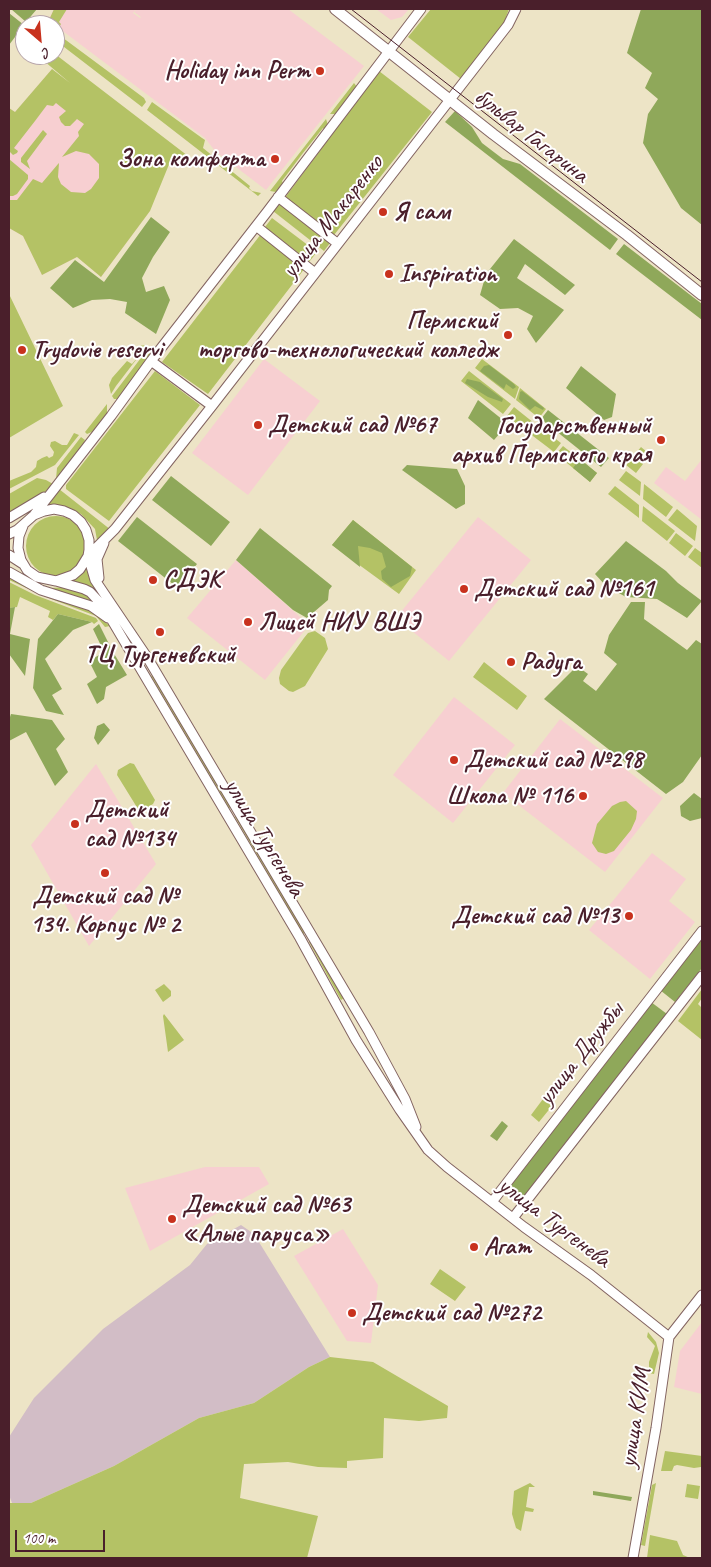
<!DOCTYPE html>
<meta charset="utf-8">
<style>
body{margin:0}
#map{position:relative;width:711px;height:1567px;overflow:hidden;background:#ede4c6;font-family:Caveat,sans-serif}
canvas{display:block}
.frame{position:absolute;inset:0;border:10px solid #4a1f2b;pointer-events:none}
.north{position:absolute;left:15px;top:15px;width:50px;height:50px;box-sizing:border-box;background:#fff;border:1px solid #b7a5aa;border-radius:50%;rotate:153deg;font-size:14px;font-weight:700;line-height:20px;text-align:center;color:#4a1f2b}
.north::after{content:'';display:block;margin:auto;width:18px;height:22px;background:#c8321e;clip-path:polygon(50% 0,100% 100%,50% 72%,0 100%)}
.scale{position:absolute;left:15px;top:1530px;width:90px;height:22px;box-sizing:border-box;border:2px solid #4a1f2b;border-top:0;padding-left:6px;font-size:15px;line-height:18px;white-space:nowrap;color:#4a1f2b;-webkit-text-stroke:4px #fff;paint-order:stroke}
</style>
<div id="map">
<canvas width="711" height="1567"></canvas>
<div class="frame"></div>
<div class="north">С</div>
<div class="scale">100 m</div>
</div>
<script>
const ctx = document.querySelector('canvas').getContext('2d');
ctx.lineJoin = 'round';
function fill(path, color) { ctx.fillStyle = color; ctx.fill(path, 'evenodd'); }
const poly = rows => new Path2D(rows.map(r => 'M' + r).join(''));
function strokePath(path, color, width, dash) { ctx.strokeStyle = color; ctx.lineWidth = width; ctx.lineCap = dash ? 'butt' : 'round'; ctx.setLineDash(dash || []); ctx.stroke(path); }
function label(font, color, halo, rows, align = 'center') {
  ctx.font = font + ' Caveat,sans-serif'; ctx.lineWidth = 4; ctx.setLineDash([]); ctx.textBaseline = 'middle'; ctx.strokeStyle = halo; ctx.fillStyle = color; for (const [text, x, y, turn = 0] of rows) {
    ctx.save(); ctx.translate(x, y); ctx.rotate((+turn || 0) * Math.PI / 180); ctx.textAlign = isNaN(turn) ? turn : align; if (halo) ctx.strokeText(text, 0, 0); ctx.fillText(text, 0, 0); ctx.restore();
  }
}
const built = poly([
 [54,9,136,9,133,13,140,18,141,17,134,12,137,9,288,9,364,66,266,190,215,151,205,138,48,20],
 [376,9,409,9,402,17,391,20],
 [52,69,150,211,101,277,77,257,42,275,23,236,9,228,9,108,15,112],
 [264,359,320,401,248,495,192,453],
 [702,459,702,520,654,483,666,467,685,481],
 [478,517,531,560,449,661,396,618],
 [236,560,309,625,265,680,187,618],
 [454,697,515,745,453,823,393,775],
 [560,719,663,798,605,872,503,793],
 [96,764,156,864,89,946,31,845],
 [652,853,686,879,669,901,695,922,650,979,589,930],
 [205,1167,259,1167,269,1184,150,1251,125,1188],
 [343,1229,378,1285,371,1343,347,1341,294,1256],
 [702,1322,702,1394,674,1387,680,1351]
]);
const industrial = poly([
 [241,1225,254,1234,330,1357,309,1367,254,1403,199,1418,114,1466,31,1503,12,1503,9,1495,9,1437,34,1398,103,1329,190,1265,207,1244]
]);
const green = poly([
 [54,9,67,9,59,22,61,24,58,29,49,20],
 [431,9,509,9,504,23,461,79,408,37],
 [55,32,144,98,146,102,142,107,55,40],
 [55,54,188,156,178,167,170,162,150,211,101,277,77,257,42,275,23,236,9,228,9,200,17,200,33,179,42,183,58,164,59,163,58,177,61,184,71,192,85,193,91,189,99,178,99,164,89,154,76,151,62,157,79,136,78,132,84,124,77,119,70,126,65,126,61,122,59,117,66,111,56,103,53,106,47,105,35,121,14,148,18,151,17,153,13,155,9,151,9,108,15,112,52,69,70,83,37,55],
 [379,71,432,112,334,235,284,199],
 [354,83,357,87,336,114,330,114],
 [152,102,202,138,205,140,203,148,250,186,249,188,252,191,261,193,258,196,147,110],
 [326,119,328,125,324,129,323,128,303,153,282,181,283,183,276,192,270,191],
 [43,130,47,134,27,161,30,169,21,162,21,158],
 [9,159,28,175,28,179,17,194,13,196,9,196],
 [279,203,330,243,324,251,273,211],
 [272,218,317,252,309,262,265,227],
 [261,234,305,268,208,394,162,362],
 [9,294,63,406,9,438],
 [147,345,139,356,116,386,111,394,109,385,112,378,127,361,132,364,137,358,130,354,134,350,138,353,141,349,138,346],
 [150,346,155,351,118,399,114,399,112,396],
 [482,359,519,387,515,399,475,368],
 [155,371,200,405,109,521,66,489,66,485],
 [469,371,511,404,503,414,461,381],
 [520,388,546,409,539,418,516,400],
 [107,404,107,414,94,431,87,434,85,432],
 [514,407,534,423,527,432,507,416],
 [536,424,561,443,554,452,529,433],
 [74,433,79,435,55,465,9,489,9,481,31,472,36,467,37,461,42,458,47,456,49,458,53,456,54,452,50,446,51,442,55,441,62,445,67,445],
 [81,437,85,440,83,445,56,479,57,468],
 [563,446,597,473,590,482,556,454],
 [641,447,647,452,640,461,643,464,636,473,626,465],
 [626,471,641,482,640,496,619,480],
 [37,478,46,480,53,484,44,493,9,515,9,494],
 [644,484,673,507,666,517,643,499],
 [615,486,639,505,639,518,608,494],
 [59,489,111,530,97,540,95,529,81,514,62,506,55,505,46,507],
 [643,506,675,531,667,541,642,521],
 [677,509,697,526,695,541,668,520],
 '26 546a30 30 0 1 1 60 0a30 30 0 1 1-60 0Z',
 [353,520,416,570,399,594,332,545],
 [676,533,693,546,685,556,669,543],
 [695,548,702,553,702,568,688,557],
 [86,569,106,601,95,591,86,585,73,581],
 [9,577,83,607,95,614,110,626,105,627,96,616,46,597,9,580],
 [9,582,35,595,96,618,98,621,94,624,92,622,58,614,53,620,48,617,50,611,20,597,17,607,9,608],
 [68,587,86,592,100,607,50,590,51,588],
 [315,631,325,638,328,649,305,686,293,692,289,691,280,684,279,678,281,670,304,638,308,633],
 [484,662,527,696,517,710,473,677],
 [155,674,232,807,229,808,151,676],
 [130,763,134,764,155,800,153,804,143,810,138,809,117,775,118,770],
 [626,801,637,811,636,819,631,830,614,851,606,854,598,852,592,843,597,824,612,806,620,802],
 [238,815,306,932,303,934,235,817],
 [312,941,344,998,341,1000,309,942],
 [164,984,171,991,171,996,163,1002,155,990],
 [702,989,702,998,698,1004,702,1008,702,1040,678,1021],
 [164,1014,184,1040,168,1052,163,1016],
 [543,1099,552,1106,539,1122,531,1115],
 [440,1269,466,1287,455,1301,430,1284],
 [648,1332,656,1342,659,1353,654,1374,649,1373,649,1362,655,1346,647,1337],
 [330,1357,373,1362,448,1406,447,1418,419,1421,384,1418,383,1458,347,1461,347,1468,318,1467,288,1462,244,1464,240,1498,318,1516,307,1558,9,1558,9,1503,31,1503,114,1466,199,1418,254,1403,309,1367],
 [665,1451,702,1456,702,1463,701,1467,694,1468,677,1465,674,1466,672,1471,661,1471],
 [530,1483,535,1487,529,1487,526,1507,534,1509,533,1512,525,1511,521,1531,516,1528,512,1514,514,1491],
 [656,1483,645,1546,641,1545,652,1485],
 [687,1484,700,1486,698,1499,685,1497],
 [650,1535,677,1541,683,1555,690,1558,647,1558]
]);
const forest = poly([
 [11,9,37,9,26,22],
 [641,9,702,9,702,225,681,208,643,143,648,114,658,99,645,88,652,73,627,53],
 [9,13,24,25,9,45],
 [455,111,472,127,482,143,503,159,520,164,618,239,610,250,445,122],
 [151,217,170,232,153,257,142,278,146,292,164,286,170,300,156,334,125,313,127,302,110,299,92,300,73,308,50,288,75,260,104,282],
 [514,239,575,285,565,295,525,264,517,278,564,310,536,343,527,329,533,316,518,308,500,309,480,295,486,274],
 [624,244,702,304,702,320,616,254],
 [489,365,514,384,516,387,513,389,506,384,504,389,480,371,484,366],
 [581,366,616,394,612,417,604,420,566,388],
 [467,379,480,382,503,399,502,402,488,397,465,383],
 [522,391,540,405,544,408,543,410,535,406,530,410,519,399,520,392],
 [478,400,508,424,494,440,468,418],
 [548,410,609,458,601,467,541,419],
 [580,459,597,473,590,482,573,468],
 [407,465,457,469,465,486,465,504,456,509,402,470],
 [171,476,230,522,211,546,152,500],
 [137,517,197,564,178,588,118,541],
 [353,520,412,567,410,576,391,587,382,579,381,571,386,567,382,553,370,548,358,546,360,567,332,545],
 [260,528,332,586,329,590,328,600,307,618,293,610,236,560],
 [626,541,666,571,678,583,702,601,687,618,657,599,626,597,606,586,595,574],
 [631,602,645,602,644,619,687,650,696,640,702,644,702,755,683,782,666,794,544,699,577,666,588,674,583,681,596,691,617,664,604,653,609,635],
 [15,607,10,634,30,639,25,676,9,654,9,608],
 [58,614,92,622,73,630,45,659,62,689,52,695,64,715,46,711,33,688,38,639],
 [99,624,113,652,127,675,106,687,104,699,97,704,87,684,97,677,89,661,104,652,93,629],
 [11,714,52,720,65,739,56,749,68,772,55,786,26,732,9,741,9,720],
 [104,723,110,730,98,745,94,738,97,726],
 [694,793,702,799,702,818,690,821,681,816,680,806],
 [702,936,702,968,675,1002,660,990],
 [651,1002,667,1014,521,1203,505,1190],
 [502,1121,508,1126,497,1141,490,1136],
 [593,1491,632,1497,631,1501,593,1495]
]);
const secondary = poly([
 [278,197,337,243],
 [256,226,315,273],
 [151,361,212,406],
 [9,518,44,497],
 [23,526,19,536,18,548,21,560,27,570,37,577,56,581,73,575,80,569,88,556,89,550,89,540,86,530,81,522,73,515,64,511,54,509,44,511,34,515],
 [9,534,17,530,34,515,111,416,151,361,267,212,421,9],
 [9,555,23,564],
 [88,556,115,529,212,406,508,25,516,9],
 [88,556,95,580,147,657,369,1032,405,1099,416,1127],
 [9,572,41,590,91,606,108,618],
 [99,578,97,559,104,543],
 [56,581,84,589,90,592,104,607,300,938,356,1040,400,1110,428,1150,447,1167,524,1227,591,1275,669,1337],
 [492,1202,702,931],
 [513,1218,702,976],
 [633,1558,656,1428,669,1337,702,1295]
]);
const primary = poly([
 [335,9,493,134,627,235,702,295]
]);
const tram = poly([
 [351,9,702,282]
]);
const markers = [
 [320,71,5,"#c8321e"],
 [275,159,5,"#c8321e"],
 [383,212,5,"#c8321e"],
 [389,274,5,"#c8321e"],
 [508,335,5,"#c8321e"],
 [22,350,5,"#c8321e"],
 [258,425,5,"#c8321e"],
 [661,440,5,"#c8321e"],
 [153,580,5,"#c8321e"],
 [464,589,5,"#c8321e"],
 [248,622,5,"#c8321e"],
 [160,632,5,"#c8321e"],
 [511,662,5,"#c8321e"],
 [454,760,5,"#c8321e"],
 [583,796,5,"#c8321e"],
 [75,824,5,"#c8321e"],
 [105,873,5,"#c8321e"],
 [629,916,5,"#c8321e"],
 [172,1219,5,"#c8321e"],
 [474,1247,5,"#c8321e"],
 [352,1313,5,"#c8321e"]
];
const poiNames = [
 ["Holiday inn Perm",310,71,"right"],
 ["Зона комфорта",265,159,"right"],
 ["Я сам",393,212],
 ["Inspiration",399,274],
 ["Пермский",498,321,"right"],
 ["торгово-технологический колледж",498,350,"right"],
 ["Trydovie reservi",32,350],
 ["Детский сад №67",268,425],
 ["Государственный",651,426,"right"],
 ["архив Пермского края",651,455,"right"],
 ["СДЭК",163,580],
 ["Детский сад №161",474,589],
 ["Лицей НИУ ВШЭ",258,622],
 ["ТЦ Тургеневский",160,655,"center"],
 ["Радуга",521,662],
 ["Детский сад №298",464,760],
 ["Школа № 116",573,796,"right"],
 ["Детский",85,810],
 ["сад №134",85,839],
 ["Детский сад №",105,896,"center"],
 ["134. Корпус № 2",105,925,"center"],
 ["Детский сад №13",619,916,"right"],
 ["Детский сад №63",182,1205],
 ["«Алые паруса»",182,1234],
 ["Агат",484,1247],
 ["Детский сад №272",362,1313]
];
const streetNames = [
 ["бульвар Гагарина",531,136,38],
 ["улица Макаренко",333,217,-52],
 ["улица Тургенева",264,838,59],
 ["улица Дружбы",581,1054,-52],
 ["улица Тургенева",554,1223,37],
 ["улица КИМ",636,1418,-81]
];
fill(built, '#f7cfd1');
fill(industrial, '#d2bdc6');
fill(green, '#b4c265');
fill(forest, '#8fa85a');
strokePath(secondary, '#836461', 11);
strokePath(primary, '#836461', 12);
strokePath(secondary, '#fff', 9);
strokePath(primary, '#fff', 10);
strokePath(tram, '#4a1f2b', 1);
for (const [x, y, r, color] of markers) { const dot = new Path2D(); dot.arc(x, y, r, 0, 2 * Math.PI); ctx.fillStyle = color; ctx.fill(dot); strokePath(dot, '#fff', 2); }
label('bold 25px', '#4a1f2b', '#fff', poiNames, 'left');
label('25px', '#4a1f2b', '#fff', streetNames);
</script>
